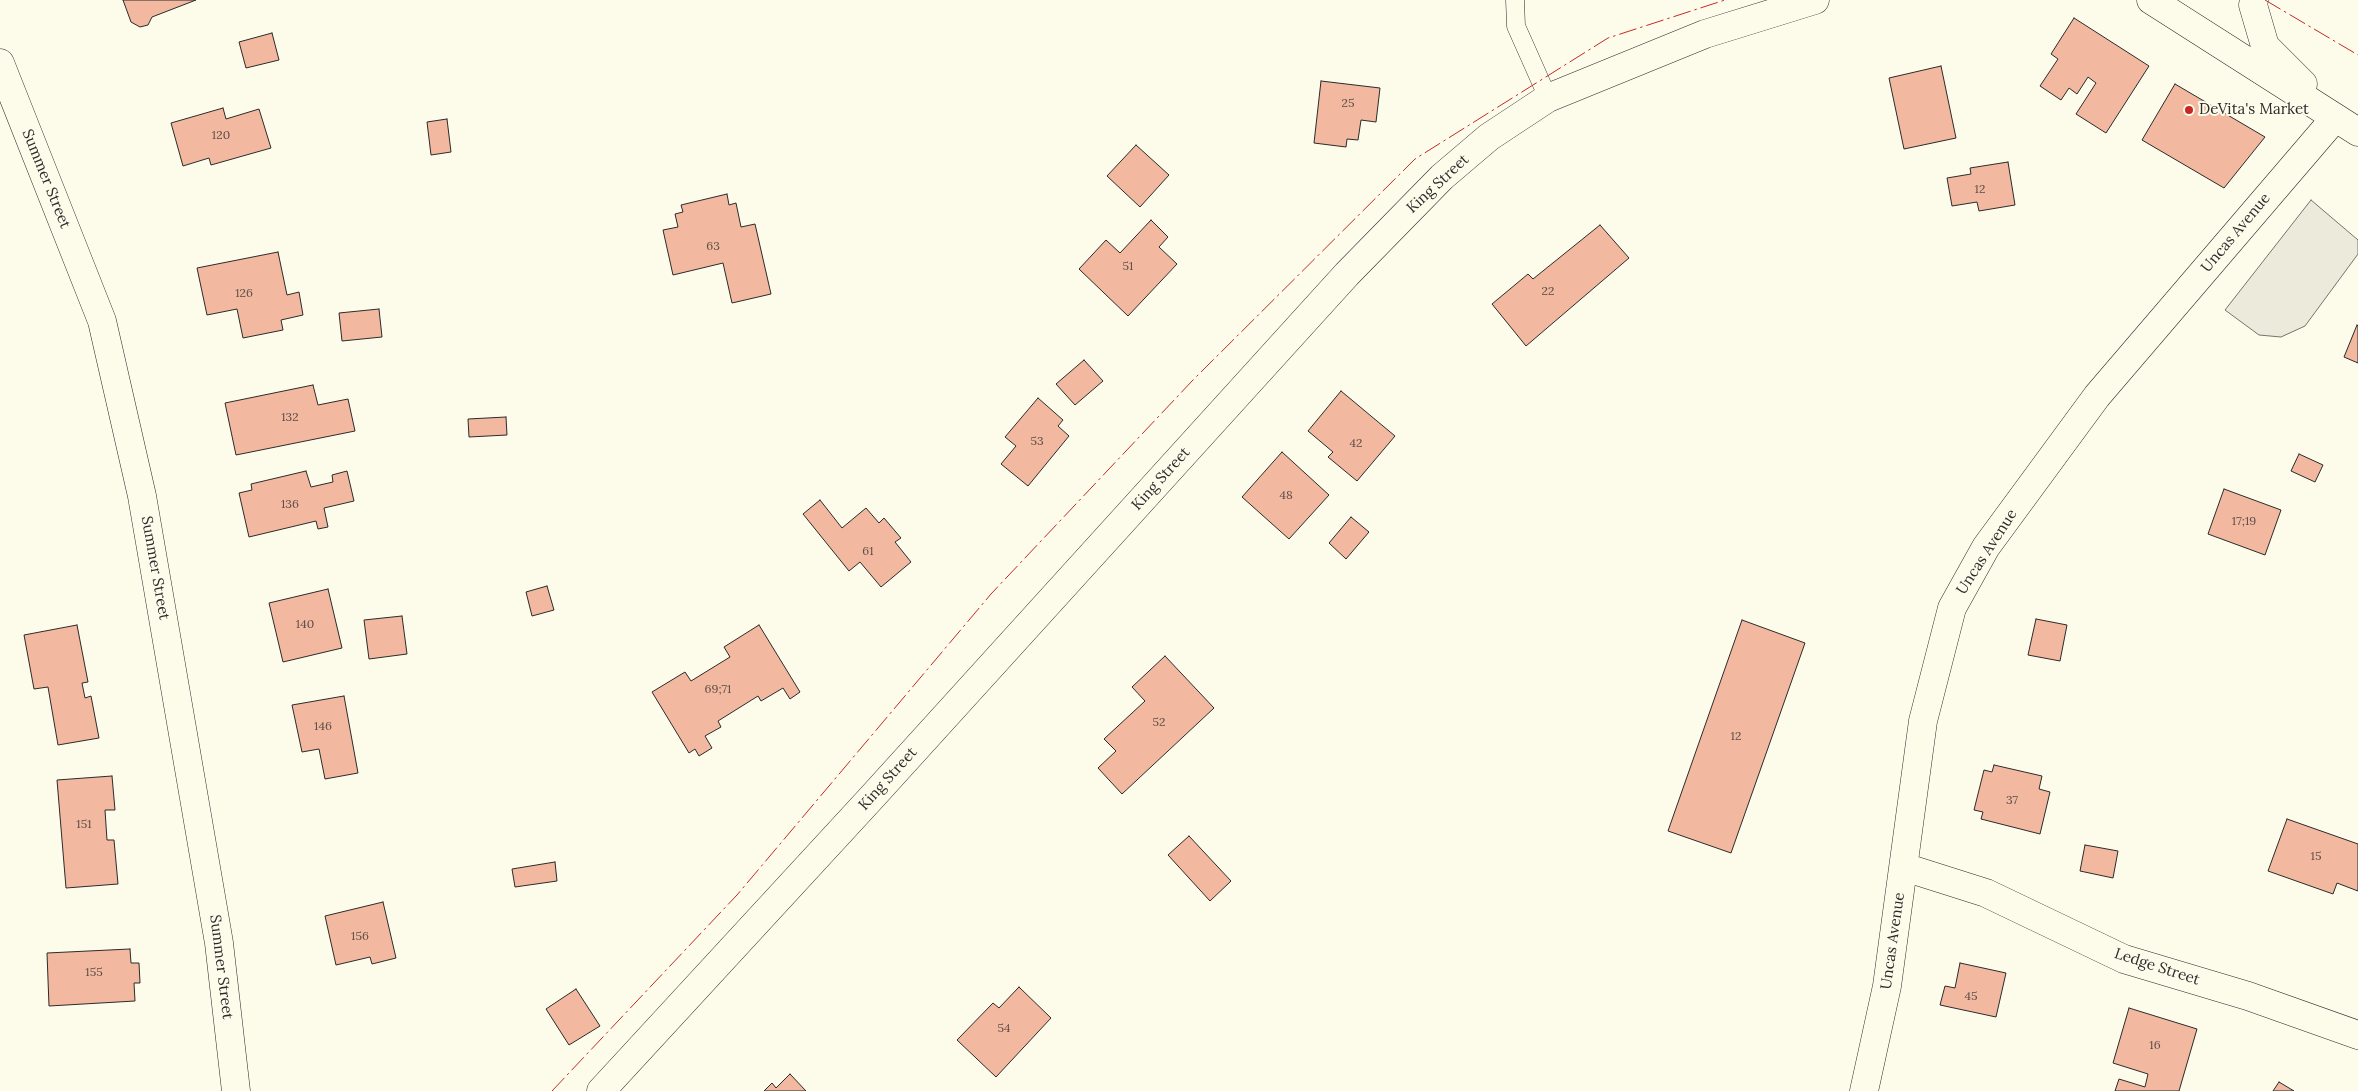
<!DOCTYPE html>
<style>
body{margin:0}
canvas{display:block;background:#fdfbea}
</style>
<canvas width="2358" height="1091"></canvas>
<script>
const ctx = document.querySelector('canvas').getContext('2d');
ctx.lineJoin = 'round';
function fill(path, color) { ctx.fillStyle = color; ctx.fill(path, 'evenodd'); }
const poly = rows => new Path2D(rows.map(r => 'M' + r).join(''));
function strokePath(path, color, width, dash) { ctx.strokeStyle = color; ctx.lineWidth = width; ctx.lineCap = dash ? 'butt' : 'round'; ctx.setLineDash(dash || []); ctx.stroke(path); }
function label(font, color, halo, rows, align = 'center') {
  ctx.font = font + ' Lora,serif'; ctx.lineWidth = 4; ctx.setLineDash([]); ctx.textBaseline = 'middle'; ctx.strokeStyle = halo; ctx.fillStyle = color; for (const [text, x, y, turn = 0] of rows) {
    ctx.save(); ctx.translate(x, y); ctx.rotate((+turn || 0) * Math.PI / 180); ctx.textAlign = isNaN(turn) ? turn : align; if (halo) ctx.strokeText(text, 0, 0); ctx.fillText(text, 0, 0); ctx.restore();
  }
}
const parking = poly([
 [2311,200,2358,240,2358,254,2305,326,2281,337,2259,335,2225,310,2311,200]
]);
const building = poly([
 [123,0,196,0,152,17,148,25,140,27,131,22,123,0],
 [2074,18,2149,66,2106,133,2076,114,2096,83,2088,77,2077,94,2069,88,2061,100,2040,86,2058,59,2051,54,2074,18],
 [272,33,279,60,246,68,239,42,272,33],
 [1941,66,1956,138,1904,149,1889,78,1941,66],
 [1321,81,1380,88,1376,122,1361,120,1358,140,1347,139,1346,147,1314,143,1321,81],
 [2175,84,2265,137,2224,188,2142,140,2175,84],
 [223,108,226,119,259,109,271,148,211,165,209,158,183,166,171,123,223,108],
 [447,119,451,152,431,155,427,122,447,119],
 [1136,145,1169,175,1140,207,1107,176,1136,145],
 [2008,162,2015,205,1979,211,1977,202,1952,206,1947,178,1971,174,1970,168,2008,162],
 [727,194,729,205,736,203,741,227,755,224,771,294,732,303,723,263,673,275,663,230,678,227,675,214,683,212,681,205,727,194],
 [1151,220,1168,237,1159,247,1177,264,1128,316,1079,269,1106,240,1120,253,1151,220],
 [1600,225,1629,258,1526,346,1492,304,1528,274,1533,279,1600,225],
 [278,252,287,295,299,292,303,315,281,320,283,330,243,338,237,309,207,315,197,268,278,252],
 [379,309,382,337,342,341,339,313,379,309],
 [2357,325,2358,326,2358,363,2344,357,2357,325],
 [1084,360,1103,381,1075,405,1056,384,1084,360],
 [313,385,318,405,348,399,355,431,236,455,225,403,313,385],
 [1341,391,1395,436,1357,481,1328,457,1333,452,1308,431,1341,391],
 [1038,398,1063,420,1058,426,1069,436,1028,486,1001,464,1016,446,1005,437,1038,398],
 [506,417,507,435,469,437,468,419,506,417],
 [1282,452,1329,495,1289,539,1242,497,1282,452],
 [2299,454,2323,465,2315,482,2291,471,2299,454],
 [306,471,311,487,333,482,332,475,347,471,354,501,324,508,328,527,318,529,316,521,249,537,239,493,252,490,251,484,306,471],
 [2224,489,2281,510,2265,555,2208,534,2224,489],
 [820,500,842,528,866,508,879,523,884,518,901,538,895,542,911,562,881,587,860,562,849,571,803,514,820,500],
 [1351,517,1369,532,1346,559,1329,543,1351,517],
 [547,586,554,610,532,616,526,592,547,586],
 [328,589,342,648,283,662,269,603,328,589],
 [402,616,407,654,369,659,364,620,402,616],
 [2036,619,2067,625,2060,661,2028,655,2036,619],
 [1742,620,1805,643,1731,853,1668,831,1742,620],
 [77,625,88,682,82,683,85,698,91,696,99,738,58,745,48,687,34,689,24,635,77,625],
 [759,625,800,692,790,699,783,688,761,701,758,696,718,721,721,727,705,736,712,748,699,756,695,749,689,753,652,692,685,672,691,681,730,657,724,647,759,625],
 [1165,656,1214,708,1122,794,1098,768,1116,751,1104,739,1145,701,1132,687,1165,656],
 [344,696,358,773,325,779,319,749,302,752,292,705,344,696],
 [1994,765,2042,776,2039,789,2050,792,2040,834,1981,819,1983,812,1974,810,1984,770,1992,772,1994,765],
 [112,776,115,810,105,810,107,840,114,840,118,884,66,888,57,780,112,776],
 [2287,819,2358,844,2358,891,2337,883,2333,894,2268,871,2287,819],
 [1189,836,1231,881,1210,901,1168,855,1189,836],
 [2085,845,2118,851,2113,878,2080,871,2085,845],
 [555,862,557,881,515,887,512,869,555,862],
 [383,902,396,958,372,964,370,957,336,965,325,916,383,902],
 [130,949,131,963,139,963,140,983,134,983,135,1001,49,1006,47,953,130,949],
 [1960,963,2006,973,1996,1017,1940,1005,1945,986,1955,988,1960,963],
 [1019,987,1051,1018,996,1077,957,1040,993,1003,999,1008,1019,987],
 [576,989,600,1026,569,1045,546,1009,576,989],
 [2129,1008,2197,1029,2179,1091,2115,1091,2119,1079,2145,1087,2148,1074,2113,1063,2129,1008],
 [790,1074,806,1091,764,1091,772,1083,776,1088,790,1074],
 [2279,1082,2294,1091,2273,1091,2279,1082]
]);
const service = poly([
 [1515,0,1516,26,1548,98]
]);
const minor = poly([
 [1904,867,1986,893,2124,959,2248,996,2358,1035],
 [1864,1091,1887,986,1923,721,1952,608,1986,547,2097,396,2335,118]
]);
const secondary = poly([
 [2151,0,2358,132],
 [2254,0,2253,5,2265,46,2303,84],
 [0,63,102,321,142,496,219,943,236,1091],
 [601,1091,873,796,1347,274,1442,177,1489,137,1548,98,1705,34,1815,0]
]);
const power = poly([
 [2265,0,2358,55],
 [552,1091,737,895,991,594,1193,380,1415,159,1608,38,1725,0]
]);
const markers = [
 [2189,110,5,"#c62828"]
];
const numberNames = [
 ["25",1348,104],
 ["120",221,136],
 ["12",1980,190],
 ["63",713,247],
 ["51",1128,267],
 ["22",1548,292],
 ["126",244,294],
 ["132",290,418],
 ["53",1037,442],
 ["42",1356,444],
 ["48",1286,496],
 ["136",290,505],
 ["17;19",2244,522],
 ["61",868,552],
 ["140",305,625],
 ["69;71",718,690],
 ["52",1159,723],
 ["146",323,727],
 ["12",1736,737],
 ["37",2012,801],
 ["151",84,825],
 ["15",2316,857],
 ["156",360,937],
 ["155",94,973],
 ["45",1971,997],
 ["54",1004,1029],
 ["16",2155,1046]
];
const poiNames = [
 ["DeVita's Market",2199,110]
];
const streetNames = [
 ["Summer Street",46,179,68],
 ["King Street",1438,184,-43],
 ["Uncas Avenue",2236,233,-50],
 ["King Street",1161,479,-48],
 ["Uncas Avenue",1987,552,-57],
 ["Summer Street",155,568,80],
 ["King Street",888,779,-48],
 ["Uncas Avenue",1893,941,-82],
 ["Summer Street",221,967,83],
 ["Ledge Street",2157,967,18]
];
fill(parking, '#eceadb');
strokePath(parking, '#74746e', 1);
fill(building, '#f2b8a0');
strokePath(building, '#2b2b2b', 1);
strokePath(service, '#2b2b2b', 19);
strokePath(minor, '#2b2b2b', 29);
strokePath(secondary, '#2b2b2b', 29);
strokePath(service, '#fdfbea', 18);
strokePath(minor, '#fdfbea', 28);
strokePath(secondary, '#fdfbea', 28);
strokePath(power, '#c62828', 1, [18, 4, 2.5, 4]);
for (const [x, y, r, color] of markers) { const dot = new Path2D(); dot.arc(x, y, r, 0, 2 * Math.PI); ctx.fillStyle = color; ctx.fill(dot); strokePath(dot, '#fdfbea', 2); }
label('12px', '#5d4e48', null, numberNames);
label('15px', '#2b2b2b', '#fdfbea', poiNames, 'left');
label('15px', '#2b2b2b', '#fdfbea', streetNames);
</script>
